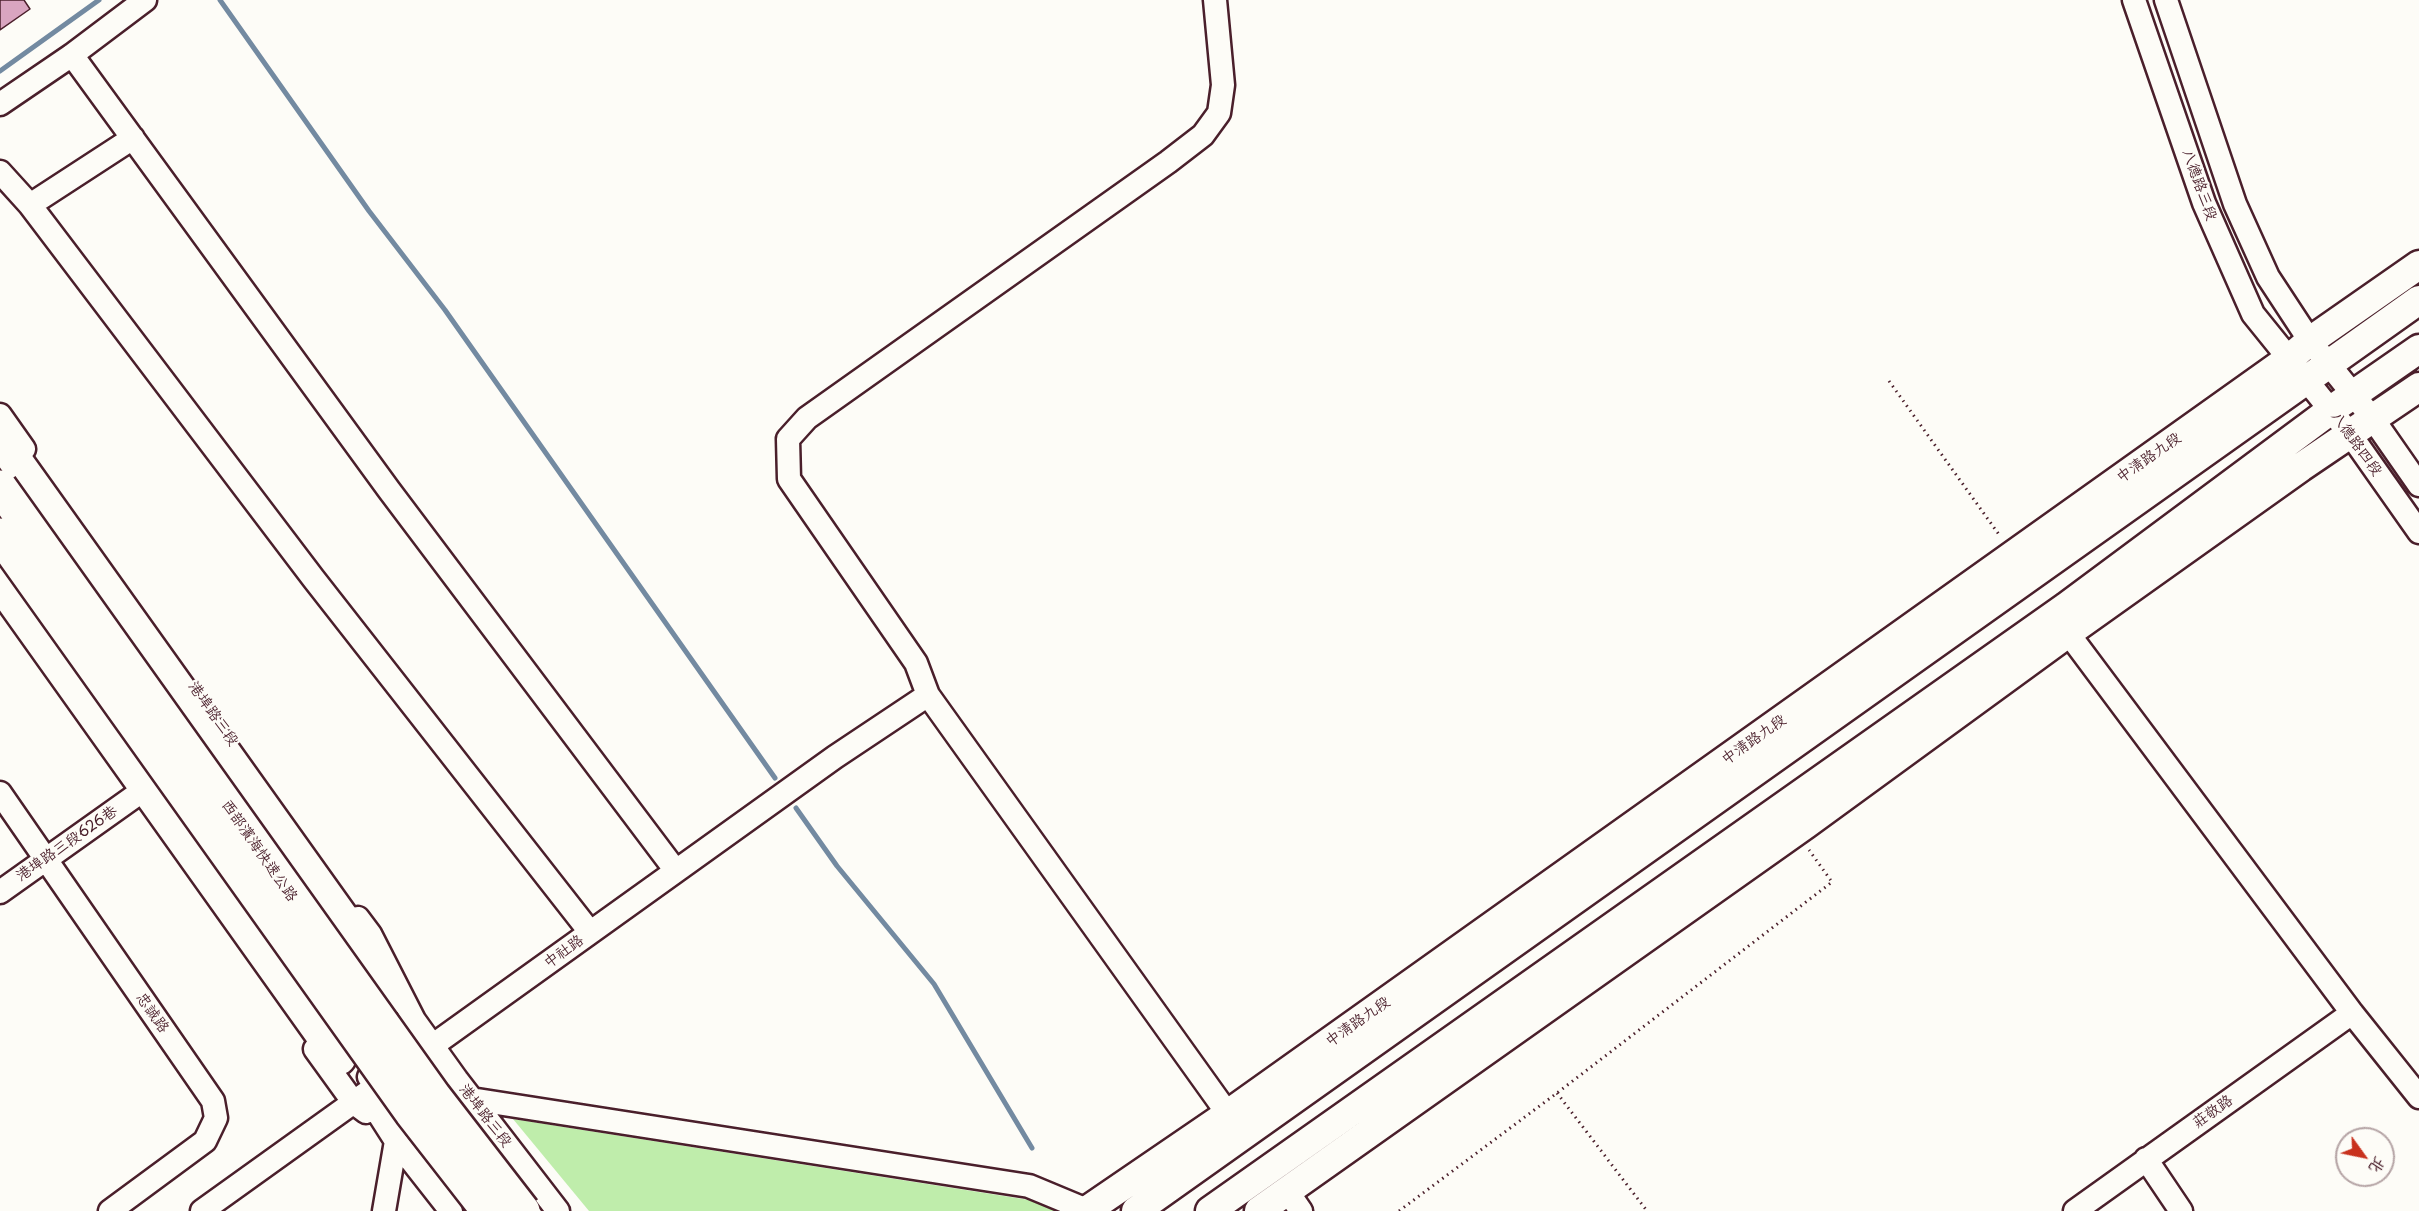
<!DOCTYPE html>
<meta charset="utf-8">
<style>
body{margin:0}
#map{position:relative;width:2419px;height:1211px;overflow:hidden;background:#fdfcf7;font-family:"Playpen Sans","LXGW WenKai TC",sans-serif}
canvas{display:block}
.north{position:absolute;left:2335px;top:1127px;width:60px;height:60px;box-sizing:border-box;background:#fdfcf7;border:2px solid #b5a4a5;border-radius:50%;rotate:123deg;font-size:16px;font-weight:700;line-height:24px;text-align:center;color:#4a1f2b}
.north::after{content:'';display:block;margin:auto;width:21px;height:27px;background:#c8321e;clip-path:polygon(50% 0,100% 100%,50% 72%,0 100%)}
</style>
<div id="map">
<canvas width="2419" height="1211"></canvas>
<div class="north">北</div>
</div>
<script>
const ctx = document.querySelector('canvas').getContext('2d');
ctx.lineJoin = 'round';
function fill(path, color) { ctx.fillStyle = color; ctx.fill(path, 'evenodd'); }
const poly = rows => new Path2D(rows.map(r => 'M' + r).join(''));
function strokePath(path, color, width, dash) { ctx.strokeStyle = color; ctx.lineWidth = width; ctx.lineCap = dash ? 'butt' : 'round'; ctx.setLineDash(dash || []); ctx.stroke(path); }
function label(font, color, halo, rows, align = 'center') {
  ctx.font = font + ' "Playpen Sans","LXGW WenKai TC",sans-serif'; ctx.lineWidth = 4.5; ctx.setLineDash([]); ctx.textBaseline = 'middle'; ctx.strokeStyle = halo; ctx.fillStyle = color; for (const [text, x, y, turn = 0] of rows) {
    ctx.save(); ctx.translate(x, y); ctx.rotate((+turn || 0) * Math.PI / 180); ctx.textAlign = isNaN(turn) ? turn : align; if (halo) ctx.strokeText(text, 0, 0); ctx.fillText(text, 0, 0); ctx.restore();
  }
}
const green = poly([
 [513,1119,1074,1207,1067,1211,589,1211]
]);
const stream = poly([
 [220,0,369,211,445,310,775,778],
 [0,71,99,0],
 [796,808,837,866,934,984,1032,1148]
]);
const building = poly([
 [0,0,24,0,30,9,0,30,0,0]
]);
const path = poly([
 [1889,381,2000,536],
 [1557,1093,1647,1211],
 [1399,1211,1557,1093,1832,882,1809,850]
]);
const minor = poly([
 [1215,0,1223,85,1219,113,1203,135,1168,162,807,418,788,439,789,479,916,663,928,695,1228,1114],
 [2134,0,2204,203,2253,314,2350,434,2419,532],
 [2166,0,2235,204,2268,277,2310,341,2373,419,2419,485],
 [72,55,389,490,676,871],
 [0,104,72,55,145,0],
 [0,172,30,205,313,578,590,932],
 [30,205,133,138],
 [0,415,24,449],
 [2068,633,2352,1013,2419,1097],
 [0,793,213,1101,216,1118,205,1141,110,1211],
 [0,892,135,796],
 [358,918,370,934,414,1020,457,1080,558,1211],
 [340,940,397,1001],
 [315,1049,354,1103,366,1112],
 [369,1077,376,1087,389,1128],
 [471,1099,1029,1186,1089,1211],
 [380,1116,396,1141,451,1211],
 [2146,1159,2181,1211],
 [1288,1192,1301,1211],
 [202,1211,835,757,928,695],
 [384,1211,396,1141],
 [2075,1211,2352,1013]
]);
const major = poly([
 [1086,1211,1228,1114,2290,358,2310,341,2419,265],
 [1136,1211,2419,300],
 [1210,1211,2066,607,2331,410,2419,349],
 [1259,1211,1806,824,2068,633,2301,467,2419,387]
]);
const highway = poly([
 [0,439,359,942],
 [0,582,339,1058]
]);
const highwayBridge = poly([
 [0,487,434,1096,523,1211],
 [0,535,411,1112,488,1211]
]);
const streetNames = [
 ["八德路三段",2199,185,70],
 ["八德路四段",2356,444,54],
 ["中清路九段",2149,458,-35],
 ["港埠路三段",213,714,55],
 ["中清路九段",1754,740,-35],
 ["港埠路三段626巷",67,844,-35],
 ["西部濱海快速公路",259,851,55],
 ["中社路",564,952,-36],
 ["忠誠路",152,1013,55],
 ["中清路九段",1358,1022,-35],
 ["莊敬路",2213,1112,-35],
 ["港埠路三段",485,1116,52]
];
fill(green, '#bfedab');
strokePath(stream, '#738aa1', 5);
fill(building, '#d9a5c0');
strokePath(building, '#4a1f2b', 1.5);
strokePath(minor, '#4a1f2b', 27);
strokePath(major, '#4a1f2b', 33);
strokePath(highway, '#4a1f2b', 38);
strokePath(path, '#4a1f2b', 3, [1.5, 4.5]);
strokePath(minor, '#fdfcf7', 22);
strokePath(major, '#fdfcf7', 28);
strokePath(highway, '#fdfcf7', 33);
strokePath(highwayBridge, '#4a1f2b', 38, []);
strokePath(highwayBridge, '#fdfcf7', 33);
label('15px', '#4a1f2b', '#fdfcf7', streetNames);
</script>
